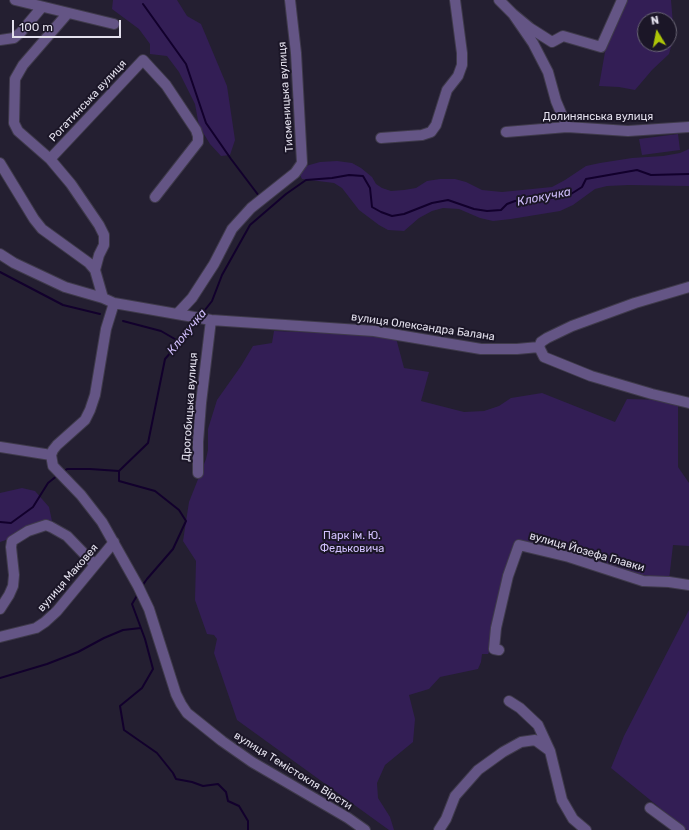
<!DOCTYPE html>
<meta charset="utf-8">
<style>
body{margin:0}
#map{position:relative;width:689px;height:830px;overflow:hidden;background:#241f31;font-family:Rubik,sans-serif}
canvas{display:block}
.north{position:absolute;left:637px;top:12px;width:40px;height:40px;box-sizing:border-box;background:#1b1627;border:1px solid #6b6776;border-radius:50%;rotate:350deg;font-size:11px;font-weight:700;line-height:16px;text-align:center;color:#e3e0ed}
.north::after{content:'';display:block;margin:auto;width:14px;height:18px;background:#aec508;clip-path:polygon(50% 0,100% 100%,50% 72%,0 100%)}
.scale{position:absolute;left:12px;top:20px;width:109px;height:18px;box-sizing:border-box;border:2px solid #e3e0ed;border-top:0;padding-left:5px;font-size:12px;line-height:14px;white-space:nowrap;color:#e3e0ed;-webkit-text-stroke:3px #1b1627;paint-order:stroke}
</style>
<div id="map">
<canvas width="689" height="830"></canvas>
<div class="north">N</div>
<div class="scale">100 m</div>
</div>
<script>
const ctx = document.querySelector('canvas').getContext('2d');
ctx.lineJoin = 'round';
function fill(path, color) { ctx.fillStyle = color; ctx.fill(path, 'evenodd'); }
const poly = rows => new Path2D(rows.map(r => 'M' + r).join(''));
function strokePath(path, color, width, dash) { ctx.strokeStyle = color; ctx.lineWidth = width; ctx.lineCap = dash ? 'butt' : 'round'; ctx.setLineDash(dash || []); ctx.stroke(path); }
function label(font, color, halo, rows, align = 'center') {
  ctx.font = font + ' Rubik,sans-serif'; ctx.lineWidth = 4; ctx.setLineDash([]); ctx.textBaseline = 'middle'; ctx.strokeStyle = halo; ctx.fillStyle = color; for (const [text, x, y, turn = 0] of rows) {
    ctx.save(); ctx.translate(x, y); ctx.rotate((+turn || 0) * Math.PI / 180); ctx.textAlign = isNaN(turn) ? turn : align; if (halo) ctx.strokeText(text, 0, 0); ctx.fillText(text, 0, 0); ctx.restore();
  }
}
const green = poly([
 [113,0,177,0,187,16,201,24,227,86,235,140,230,155,221,156,210,144,199,126,195,104,179,72,167,56,150,54,150,44,139,29,112,9],
 [624,0,671,0,674,36,669,54,652,70,635,90,619,87,599,86,605,52],
 [645,20,669,20,669,44,645,44],
 [678,134,680,150,642,155,639,139],
 [689,149,689,186,629,185,607,186,595,189,573,205,560,211,511,219,493,221,480,218,459,209,443,208,432,211,419,218,404,231,388,230,379,225,359,210,342,188,334,183,302,179,300,175,302,169,306,166,320,162,337,161,352,163,361,168,372,177,376,184,382,188,391,191,404,190,416,188,427,181,440,179,455,179,466,182,482,190,502,192,552,187,565,180,586,166,600,163,632,158,663,156,680,153],
 [274,331,376,335,396,338,404,368,429,372,421,401,464,412,484,411,499,406,511,398,542,393,615,422,627,399,664,400,678,403,678,467,689,483,689,546,673,545,669,580,644,578,517,542,491,649,488,654,482,654,481,662,478,669,440,677,429,689,409,695,415,719,413,742,385,765,377,783,378,798,390,817,394,830,389,830,237,720,214,653,217,639,214,635,207,634,195,600,196,561,183,541,189,502,206,459,208,450,208,429,217,400,241,366,253,346,272,343],
 [22,488,35,491,49,507,52,521,35,530,0,542,0,493],
 [689,610,689,830,687,830,611,768,624,736]
]);
const stream = poly([
 [143,4,186,64,206,123,231,159,259,196],
 [0,272,63,305,100,314],
 [201,315,212,301,222,275,250,225,286,194,306,180,332,178,349,175,363,176,370,188,372,207,381,212,392,216,404,214,432,203,448,200,474,209,487,211,501,210,507,204,515,201,552,198,571,194,582,187,586,179,637,170,651,175,689,174],
 [123,321,161,331,180,342],
 [63,472,67,469,90,469,119,471],
 [0,522,11,523,33,507,48,483,58,475],
 [142,586,147,579,173,549,186,521,179,510,155,491,119,481,119,471,148,443,165,359,198,321],
 [138,594,132,604,145,639,153,669,142,688,120,706,124,730,157,753,173,773,176,779,192,782,203,786,218,784,226,792,228,801,239,806,248,821,248,830],
 [0,678,47,664,78,652,104,638,123,630,141,628]
]);
const minor = poly([
 [15,0,114,24],
 [499,0,513,14,533,43,548,72,556,101,567,127],
 [68,13,23,65,15,79,14,123,18,131,50,159,71,184,99,225,104,235,104,245,99,255,95,270],
 [513,14,530,28,552,42,563,36,601,47,622,0],
 [0,40,14,38,21,32,42,7],
 [506,132,567,127,628,131,689,127],
 [381,138,422,135,431,132,436,125,447,90,458,76,462,65,462,53,455,0],
 [50,159,143,60,166,85,196,130,198,136,198,142,155,197],
 [0,163,34,219,42,229,89,263,95,270,103,298,114,303,211,320,374,331,481,349,517,349,539,347],
 [0,254,14,263,65,287,103,298],
 [114,303,106,329,95,395,90,410,85,420,57,445,53,450,51,455,53,466,81,495,102,522,138,586,149,609,176,694,181,704,187,713,222,741,252,762,348,818,365,830],
 [178,313,192,298,214,264,232,229,251,208,295,173,302,163,296,53,290,0],
 [539,347,541,342,547,338,572,326,635,303,689,287],
 [539,347,544,357,591,376,652,394,689,403],
 [0,447,51,455],
 [198,473,198,442,201,403,211,320],
 [0,609,9,595,13,586,14,575,11,547,12,541,28,531,46,525,51,527,67,536,95,565],
 [0,637,36,628,45,622,57,611,114,542],
 [499,650,494,649,496,628,508,576,519,545,569,557,643,581,669,582,689,585],
 [509,701,520,708,538,725,550,751,562,800,573,819,586,830],
 [650,808,680,830],
 [439,830,446,819,455,796,478,770,503,752,521,742,535,740,550,751]
]);
const streetNames = [
 ["Тисменицька вулиця",286,97,-94],
 ["Рогатинська вулиця",88,101,-47],
 ["Долинянська вулиця",598,117],
 ["вулиця Олександра Балана",423,327,8],
 ["Дрогобицька вулиця",190,407,-86],
 ["вулиця Йозефа Главки",587,552,16],
 ["вулиця Маковея",68,578,-49],
 ["вулиця Темістокля Вірсти",293,771,32]
];
const parkNames = [
 ["Парк ім. Ю.",352,536],
 ["Федьковича",352,549]
];
const waterNames = [
 ["Клокучка",544,197,-11],
 ["Клокучка",187,332,-51]
];
fill(green, '#331e55');
strokePath(stream, '#12002c', 2);
strokePath(minor, '#3f3a4b', 12);
strokePath(minor, '#645585', 10);
label('11px', '#e3e0ed', '#1b1627', streetNames);
label('11px', '#d3c2ff', '#1b1627', parkNames);
label('italic 12px', '#cdbbf8', '#1b1627', waterNames);
</script>
